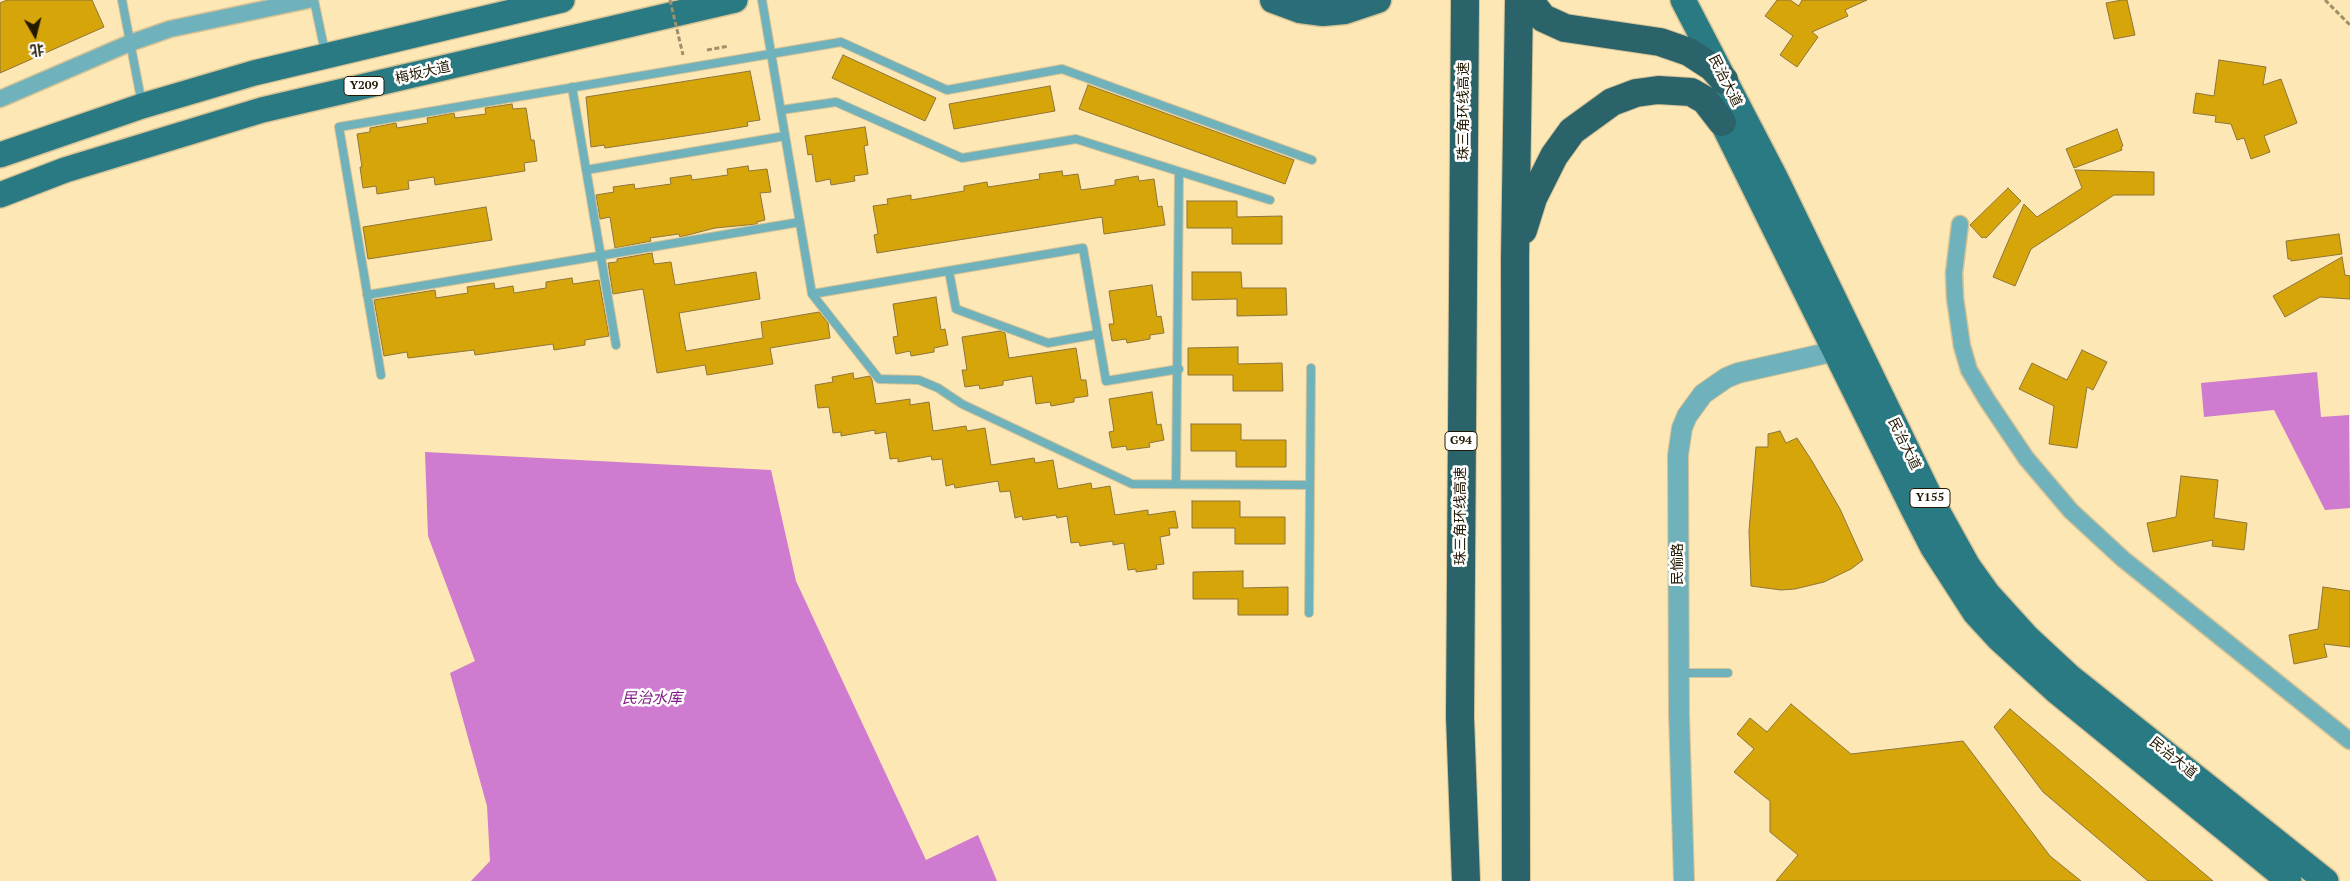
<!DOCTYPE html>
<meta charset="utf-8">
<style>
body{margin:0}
#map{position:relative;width:2350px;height:881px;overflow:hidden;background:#fde7b5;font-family:"PT Serif","Noto Sans SC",serif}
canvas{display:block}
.north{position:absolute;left:10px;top:10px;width:50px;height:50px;-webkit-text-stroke:4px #fff;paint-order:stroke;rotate:172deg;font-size:14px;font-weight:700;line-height:20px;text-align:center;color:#231902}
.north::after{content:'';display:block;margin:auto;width:18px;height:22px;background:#231902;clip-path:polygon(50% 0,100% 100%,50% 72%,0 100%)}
</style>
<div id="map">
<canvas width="2350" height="881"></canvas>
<div class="north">北</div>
</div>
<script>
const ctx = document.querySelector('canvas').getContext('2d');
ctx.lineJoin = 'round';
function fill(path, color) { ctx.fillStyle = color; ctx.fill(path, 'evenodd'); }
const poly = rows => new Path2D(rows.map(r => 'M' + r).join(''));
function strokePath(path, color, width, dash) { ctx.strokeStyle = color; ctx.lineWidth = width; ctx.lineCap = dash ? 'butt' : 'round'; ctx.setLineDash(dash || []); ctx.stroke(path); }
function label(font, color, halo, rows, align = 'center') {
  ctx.font = font + ' "PT Serif","Noto Sans SC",serif'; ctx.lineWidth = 5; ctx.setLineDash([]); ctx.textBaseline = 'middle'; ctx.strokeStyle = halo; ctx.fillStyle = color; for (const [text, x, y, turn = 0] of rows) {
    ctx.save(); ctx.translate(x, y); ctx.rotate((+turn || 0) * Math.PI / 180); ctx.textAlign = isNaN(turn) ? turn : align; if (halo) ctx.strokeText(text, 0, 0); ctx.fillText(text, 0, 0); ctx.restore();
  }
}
const water = poly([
 [2317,372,2321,417,2349,415,2350,508,2325,510,2274,410,2204,417,2201,383],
 [425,452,771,470,796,581,926,860,978,835,997,881,471,881,490,861,487,806,450,673,475,661,428,536]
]);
const building = poly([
 [7,0,92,0,104,27,0,73,0,3,7,0],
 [1777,0,1790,0,1799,6,1802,0,1867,0,1845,10,1848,16,1812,32,1818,37,1797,67,1780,55,1793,36,1765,16,1777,0],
 [2122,0,2127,0,2135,35,2114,39,2106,3,2122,0],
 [843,55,936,98,925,121,832,78,843,55],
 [2219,60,2266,67,2263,85,2281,79,2297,123,2264,136,2270,152,2251,159,2244,138,2237,140,2231,124,2215,122,2216,116,2193,113,2196,93,2214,96,2219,60],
 [750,71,760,120,747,122,748,126,705,133,605,148,604,145,591,147,586,97,750,71],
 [1088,85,1294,160,1285,184,1079,109,1088,85],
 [1050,86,1055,111,954,129,949,104,1050,86],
 [512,104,513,109,526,108,531,140,534,140,537,161,524,163,525,171,435,185,434,177,408,181,409,189,377,194,376,186,363,188,360,167,362,167,357,134,370,132,370,128,396,123,397,128,428,123,427,118,454,113,455,118,486,114,485,108,512,104],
 [865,127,868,145,864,146,868,174,854,176,855,181,831,185,830,179,816,182,812,154,808,155,805,136,865,127],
 [2117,129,2123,146,2121,147,2122,150,2074,168,2066,149,2117,129],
 [748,166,749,171,767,169,771,192,760,193,765,220,757,222,757,224,715,228,680,237,679,234,650,238,651,241,615,248,610,217,600,219,596,195,614,192,613,187,634,184,635,189,671,184,670,178,691,175,692,180,728,175,727,169,748,166],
 [2075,170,2154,172,2154,195,2114,195,2031,249,2015,286,1993,277,2024,204,2037,217,2082,188,2075,170],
 [1062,171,1063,176,1078,174,1081,190,1115,185,1115,180,1138,176,1139,181,1154,179,1158,207,1162,206,1165,225,1104,234,1102,217,877,253,874,235,878,234,873,206,888,204,887,199,911,195,911,200,964,191,964,186,987,182,988,187,1040,179,1039,174,1062,171],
 [2008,188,2021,201,1986,238,1984,237,1982,238,1970,225,2008,188],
 [1187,201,1237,201,1237,217,1282,216,1282,244,1232,244,1232,228,1187,228,1187,201],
 [486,207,492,240,368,259,363,227,486,207],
 [2339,234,2342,254,2291,261,2291,259,2288,259,2286,241,2339,234],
 [652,253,654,264,671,262,675,285,756,272,760,299,679,313,686,351,763,338,761,322,819,312,828,323,830,338,770,348,773,364,707,375,705,365,657,373,643,289,613,294,608,263,617,262,617,259,652,253],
 [2342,257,2345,275,2350,276,2350,299,2320,297,2285,317,2273,296,2342,257],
 [1192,272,1241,272,1242,288,1286,288,1287,315,1237,316,1237,299,1192,300,1192,272],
 [572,278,573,284,599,280,609,336,585,340,585,345,554,350,553,344,475,355,474,350,408,358,407,352,384,356,374,300,435,290,436,298,468,293,467,287,494,283,495,289,513,286,514,293,546,288,546,282,572,278],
 [1152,285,1157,317,1161,316,1164,333,1150,335,1150,339,1127,343,1126,339,1112,341,1109,324,1114,324,1109,291,1152,285],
 [936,297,941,330,945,329,948,345,934,348,934,352,911,356,910,351,896,354,893,337,898,336,893,304,936,297],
 [1000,331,1005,333,1009,358,1076,348,1081,380,1086,380,1088,396,1074,398,1074,402,1051,406,1050,402,1036,404,1032,376,1003,381,1003,385,980,389,979,385,965,387,962,370,967,370,962,337,1000,331],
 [1238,347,1238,364,1282,363,1283,391,1233,391,1233,375,1188,375,1188,348,1238,347],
 [2082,350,2107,362,2093,390,2087,387,2077,448,2049,444,2054,406,2019,389,2032,363,2067,380,2082,350],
 [853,373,854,379,870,376,872,380,876,404,910,399,910,405,929,402,933,431,966,426,967,431,985,428,991,465,1034,458,1035,463,1053,460,1058,489,1091,483,1092,489,1110,486,1115,515,1148,510,1148,515,1175,511,1178,528,1169,528,1170,535,1160,537,1164,564,1156,565,1157,569,1136,572,1136,569,1128,570,1124,543,1113,545,1113,541,1080,546,1079,542,1071,543,1067,516,1057,518,1056,515,1023,520,1022,516,1015,518,1010,491,1000,492,998,481,955,488,954,484,946,486,942,459,932,460,931,456,898,462,898,458,890,459,886,432,875,434,875,430,841,436,841,432,833,433,829,407,818,408,815,385,833,382,832,377,853,373],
 [1152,392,1157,425,1161,424,1164,440,1149,443,1150,447,1127,450,1126,446,1112,448,1109,432,1114,431,1109,399,1152,392],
 [1191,424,1241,424,1241,440,1286,440,1286,467,1236,467,1236,451,1191,451,1191,424],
 [1780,431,1786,443,1797,438,1812,461,1840,509,1863,560,1851,569,1824,582,1795,589,1781,590,1751,586,1749,531,1756,447,1768,447,1768,434,1780,431],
 [2181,476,2218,480,2214,518,2247,523,2244,550,2212,546,2213,540,2153,552,2147,523,2176,517,2181,476],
 [1192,501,1240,501,1240,517,1285,517,1285,544,1235,544,1235,528,1192,528,1192,501],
 [1243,571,1243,588,1288,587,1288,615,1238,615,1238,599,1193,599,1193,572,1243,571],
 [2323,587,2350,591,2350,647,2324,644,2327,657,2294,664,2289,635,2318,629,2323,587],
 [1791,704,1851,754,1963,741,2050,856,2081,881,1776,881,1798,855,1770,832,1770,801,1734,772,1754,749,1737,734,1750,718,1767,732,1791,704],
 [2010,709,2213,881,2148,881,2043,792,1994,727,2010,709]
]);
const path = poly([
 [2325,0,2350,25],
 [707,50,729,46]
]);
const service = poly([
 [122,0,142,104],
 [314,0,325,52],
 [762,0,812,294,879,379,919,380,938,388,962,404,1132,484,1309,485],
 [572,87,616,345],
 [781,110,836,102,962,158,1076,139,1270,200],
 [586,170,785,136],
 [949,271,956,309,1048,343,1098,334],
 [812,294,1083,248,1106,381,1179,369],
 [367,295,800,222],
 [381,375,339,127,841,42,947,90,1062,69,1312,160],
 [1176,484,1179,172],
 [1309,613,1311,368],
 [1680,673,1728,673]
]);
const minor = poly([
 [0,99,130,43,170,29,308,0],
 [1960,224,1954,273,1955,298,1962,346,1969,370,1987,400,2026,458,2071,511,2123,559,2350,741]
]);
const tertiary = poly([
 [1684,881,1679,714,1678,455,1682,428,1687,416,1703,394,1726,378,1738,373,1836,351]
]);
const primary = poly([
 [1683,0,1775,177,1933,503,1968,566,1988,594,2027,637,2069,676,2326,881],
 [1722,122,1914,511,1933,548,1975,613,1999,639,2056,691,2289,881],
 [0,155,142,106,254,73,562,0],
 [0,195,65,170,262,110,735,0]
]);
const trunk = poly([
 [1273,0,1300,10,1323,13,1345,11,1378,0]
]);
const motorway = poly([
 [1465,0,1460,717,1466,881],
 [1529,0,1543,18,1565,28,1660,42,1689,52,1712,67,1724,80],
 [1523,230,1533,198,1554,156,1572,131,1612,102,1636,93,1658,90,1691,92,1705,100,1722,122],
 [1516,881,1515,259,1519,0]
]);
const pathBridge = poly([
 [670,0,683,55]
]);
const shields = [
 [364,86,40],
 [1461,441,32],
 [1930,498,40]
];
const shieldNames = [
 ["Y209",364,86],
 ["G94",1461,441],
 ["Y155",1930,498]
];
const streetNames = [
 ["梅坂大道",423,73,-13],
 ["民治大道",1725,81,63],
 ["珠三角环线高速",1464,111,-90],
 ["民治大道",1904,444,64],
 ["珠三角环线高速",1461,516,-90],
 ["民愉路",1678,564,-90],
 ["民治大道",2173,758,39]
];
const waterNames = [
 ["民治水库",652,699]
];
fill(water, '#cf7bd0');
fill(building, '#d6a509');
strokePath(building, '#8e7539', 1);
strokePath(service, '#d6c295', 10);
strokePath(minor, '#d6c295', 19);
strokePath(tertiary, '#d6c295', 22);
strokePath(primary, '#d6c295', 28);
strokePath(trunk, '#d6c295', 29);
strokePath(motorway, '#d6c295', 30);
strokePath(path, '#a08f68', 3, [5, 2.5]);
strokePath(service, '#70b2bb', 8);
strokePath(minor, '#70b2bb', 16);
strokePath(tertiary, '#70b2bb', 20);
strokePath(primary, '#2a7a84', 25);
strokePath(trunk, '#2a6e77', 26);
strokePath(motorway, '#2a636a', 28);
strokePath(pathBridge, '#a08f68', 3, [5, 2.5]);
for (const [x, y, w] of shields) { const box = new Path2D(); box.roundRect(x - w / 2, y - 9.5, w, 19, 4); ctx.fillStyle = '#fff'; ctx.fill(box); strokePath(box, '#231902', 1); }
label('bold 12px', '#231902', null, shieldNames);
label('14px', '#231902', '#fff', streetNames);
label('italic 15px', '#811a84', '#fff', waterNames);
</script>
